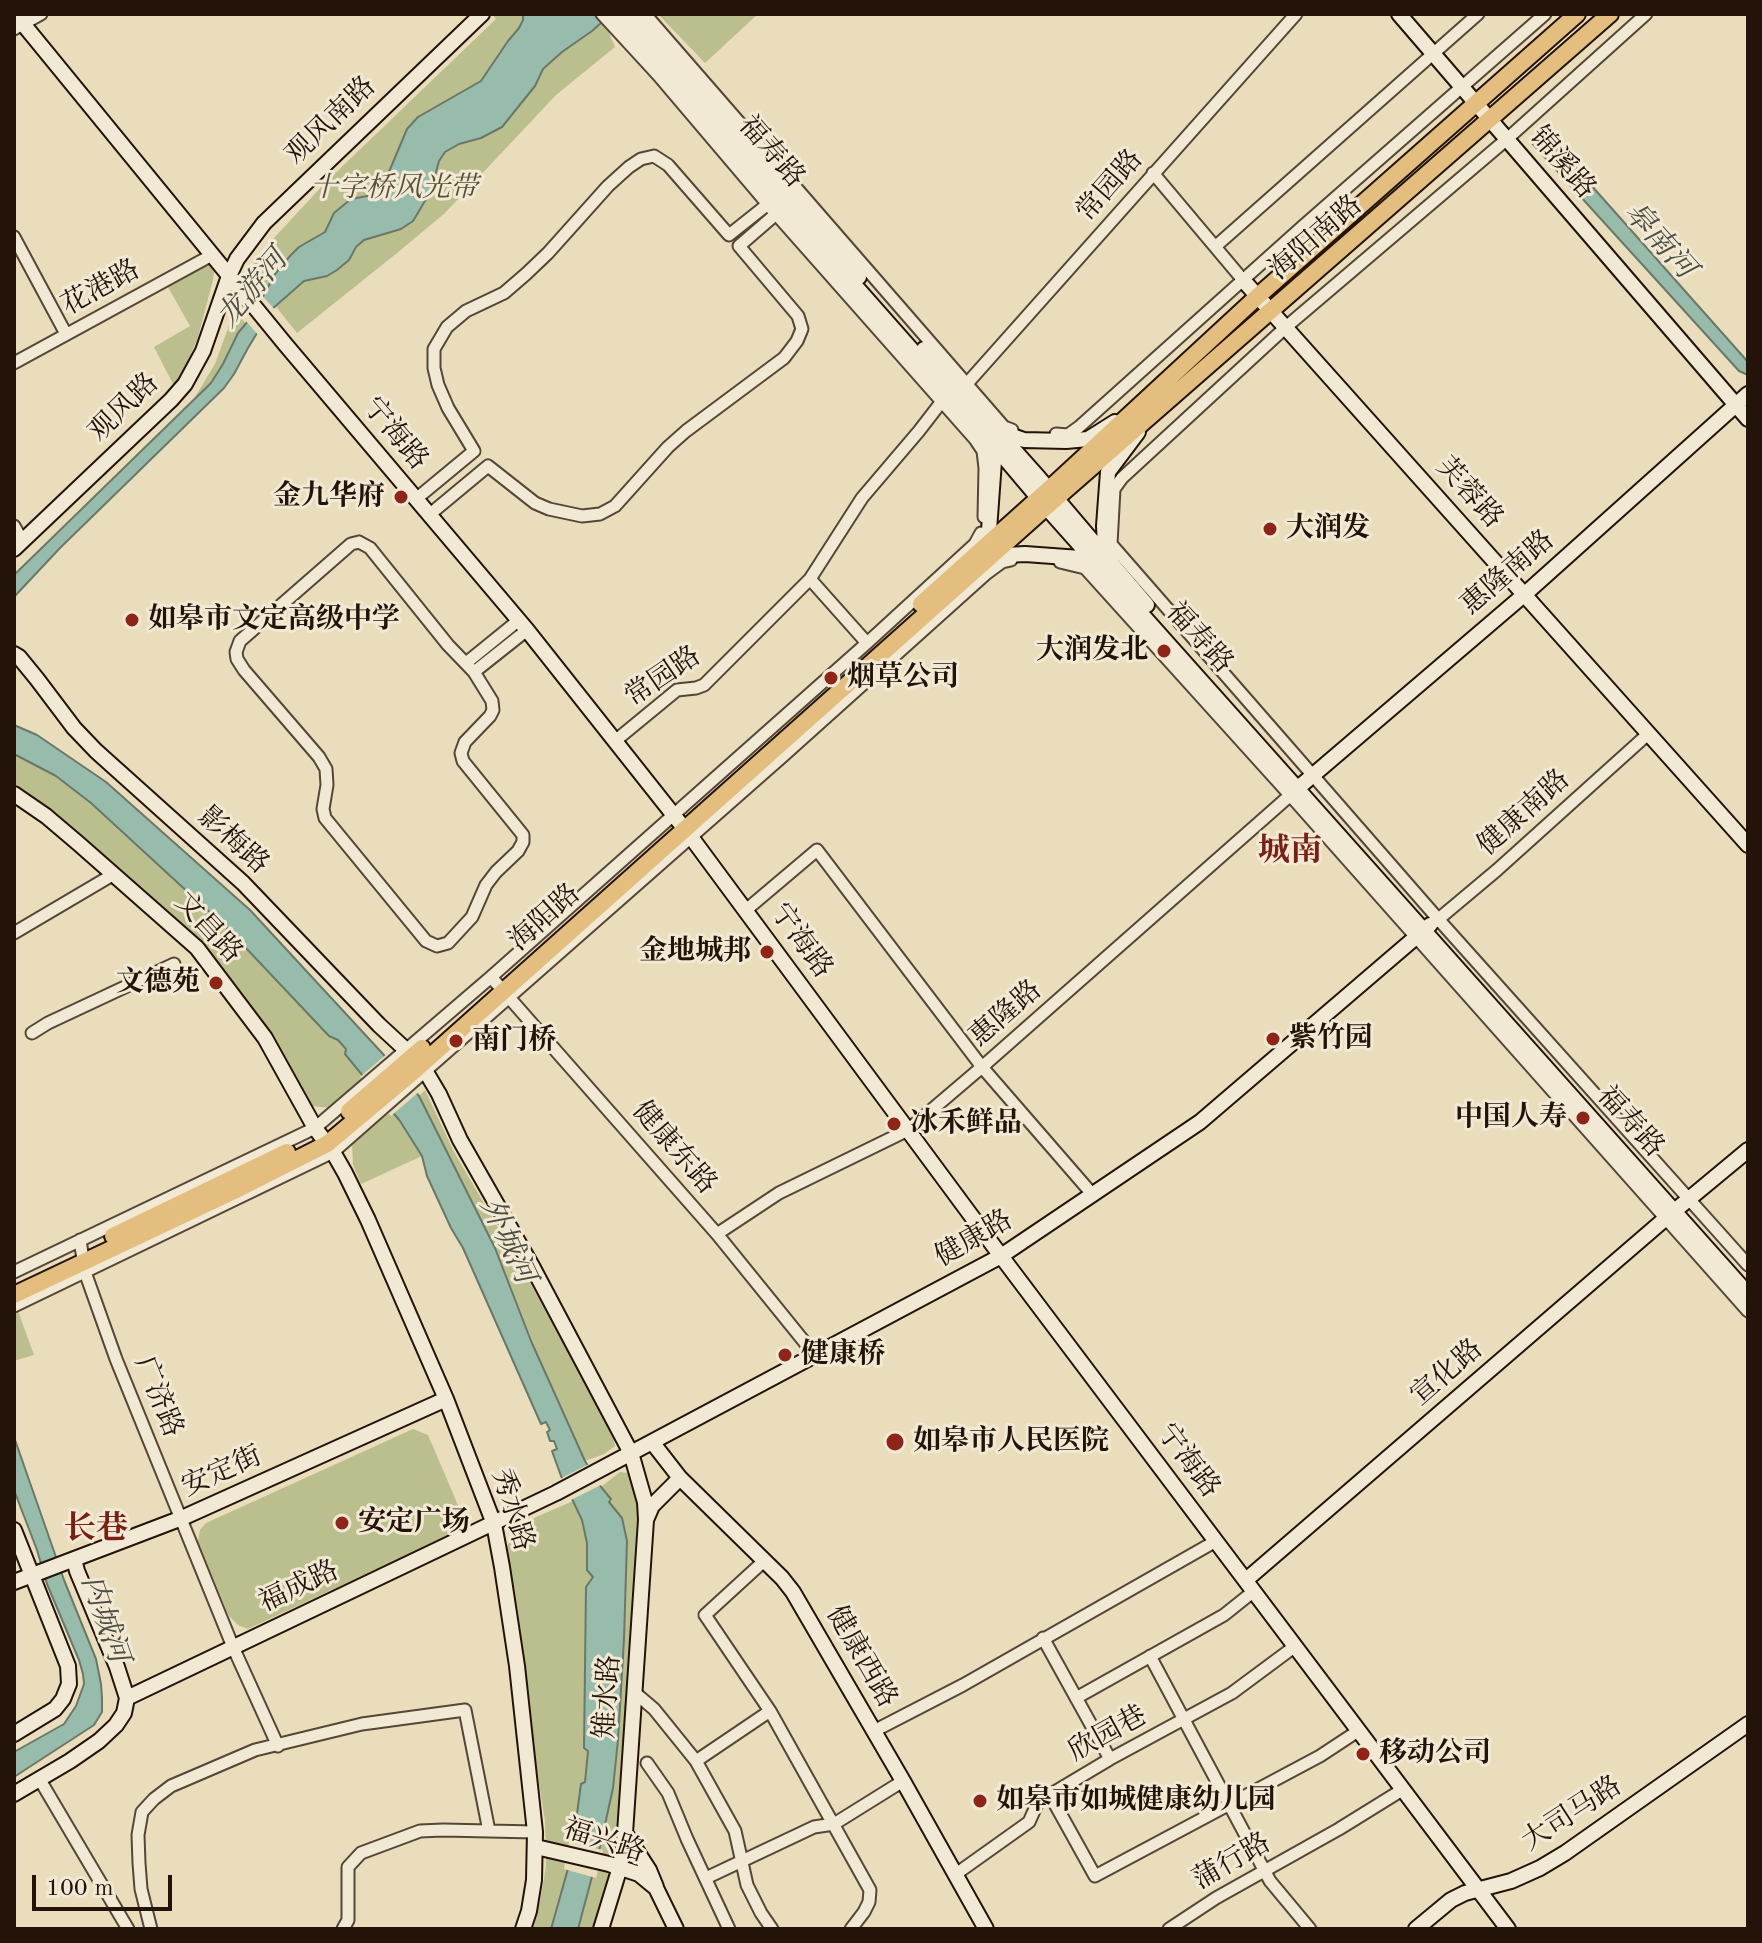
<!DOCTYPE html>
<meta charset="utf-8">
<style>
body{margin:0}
#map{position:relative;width:1762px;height:1943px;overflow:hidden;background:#e9ddbc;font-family:"Old Standard TT",serif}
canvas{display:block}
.frame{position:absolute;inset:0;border:16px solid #241308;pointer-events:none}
.scale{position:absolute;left:32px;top:1875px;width:140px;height:36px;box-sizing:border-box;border:4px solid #241308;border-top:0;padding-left:10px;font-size:24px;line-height:28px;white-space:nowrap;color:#241308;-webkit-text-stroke:6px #f1e9d3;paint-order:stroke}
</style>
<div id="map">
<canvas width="1762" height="1943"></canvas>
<div class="frame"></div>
<div class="scale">100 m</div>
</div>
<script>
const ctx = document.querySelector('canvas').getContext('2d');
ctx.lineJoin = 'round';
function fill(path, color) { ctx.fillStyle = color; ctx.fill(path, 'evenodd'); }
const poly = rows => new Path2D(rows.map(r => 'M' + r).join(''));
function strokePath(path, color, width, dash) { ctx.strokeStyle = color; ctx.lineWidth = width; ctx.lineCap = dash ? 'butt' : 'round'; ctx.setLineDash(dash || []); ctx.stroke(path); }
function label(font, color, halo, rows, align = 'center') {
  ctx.font = font + ' "Old Standard TT","Noto Serif SC",serif'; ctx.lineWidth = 6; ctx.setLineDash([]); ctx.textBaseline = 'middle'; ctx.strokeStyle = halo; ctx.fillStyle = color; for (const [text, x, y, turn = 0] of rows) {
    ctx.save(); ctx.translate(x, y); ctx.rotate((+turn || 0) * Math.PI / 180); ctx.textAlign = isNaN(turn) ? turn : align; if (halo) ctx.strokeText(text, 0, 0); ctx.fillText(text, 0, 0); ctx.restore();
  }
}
const green = poly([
 [492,14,631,14,609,33,615,47,556,95,445,213,397,253,297,333,253,278,252,266,274,238,325,183,496,19],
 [658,14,758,14,705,63],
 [208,262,214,272,213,280,198,337,181,378,174,386,154,347,190,326,168,287],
 [234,312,240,314,246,325,238,333,223,364,211,383,192,402,215,364],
 [14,754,56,776,91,803,228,929,329,1036,338,1040,346,1049,345,1054,361,1073,362,1081,347,1098,330,1108,312,1106,303,1099,239,989,213,959,14,789],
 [425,1090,454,1152,524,1272,594,1399,611,1426,615,1446,604,1454,585,1461,531,1341,495,1248,419,1096],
 [392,1111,411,1136,422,1156,361,1184,353,1165,352,1142],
 [18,1311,34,1355,14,1361,14,1313],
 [413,1429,428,1435,452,1491,461,1513,456,1532,248,1629,238,1625,229,1616,198,1541,200,1530,206,1523],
 [620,1472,628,1473,633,1481,640,1510,639,1607,618,1852,594,1929,578,1929,601,1843,613,1788,618,1740,624,1639,627,1541,622,1518,609,1502,611,1499,601,1487],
 [573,1501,582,1520,587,1543,587,1570,593,1577,586,1587,584,1748,588,1751,585,1782,581,1784,571,1858,554,1922,551,1929,532,1929,540,1902,546,1866,545,1821,538,1778,528,1688,517,1632,505,1548,527,1521]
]);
const water = poly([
 [523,14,611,14,592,31,562,52,543,69,535,86,502,127,481,138,459,144,445,152,439,161,431,191,413,221,401,229,364,240,356,247,349,260,337,270,327,276,304,281,271,310,248,348,234,374,224,388,60,548,14,597,14,575,211,383,223,364,238,333,253,315,275,274,290,256,299,247,325,232,334,213,351,199,367,196,375,192,386,179,407,129,418,117,481,81,508,41,519,28,523,20,523,14],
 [1543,131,1748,362,1748,375,1739,371,1530,141,1543,131],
 [14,725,37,735,106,782,250,910,383,1054,419,1096,495,1248,531,1341,585,1461,601,1487,611,1499,609,1502,622,1518,627,1541,624,1639,618,1740,613,1788,601,1843,578,1929,551,1929,571,1858,581,1784,585,1782,588,1751,584,1748,586,1587,593,1577,587,1570,587,1543,582,1520,561,1476,552,1451,557,1449,554,1441,550,1441,547,1432,550,1430,546,1422,541,1424,463,1248,451,1228,427,1176,422,1156,400,1121,345,1054,346,1049,338,1040,329,1036,228,929,91,803,56,776,14,754,14,725],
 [14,1437,64,1580,96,1659,101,1684,102,1698,102,1712,94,1725,14,1777,14,1752,64,1724,76,1706,84,1684,83,1674,79,1660,47,1584,37,1550,14,1490,14,1437]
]);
const pier = poly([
 [260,293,276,311,260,337,245,320],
 [388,1053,420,1091,391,1116,360,1077],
 [591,1463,603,1484,569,1501,558,1480],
 [569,1842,603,1850,596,1878,564,1869]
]);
const street = poly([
 [602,14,658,75,776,214,975,439,983,451,985,468,984,517],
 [645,14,1004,427,1012,430],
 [1646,14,1507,139,1286,327,1122,478,1114,489,1111,544,1439,920,1748,1265],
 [14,29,41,14],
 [1153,173,1243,280],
 [14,237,66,334],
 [1216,246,1478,14],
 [14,363,212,255],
 [964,387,1296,14],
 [1056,434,1068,435,1079,427,1302,227,1545,14],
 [416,499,474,451,448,408,438,385,434,368,434,349,447,327,466,311,504,293,526,274,548,253,608,186,629,167,641,159,654,156,668,165,729,235,768,204],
 [429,515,488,466,535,503,549,509,582,516,600,514,615,506,668,447,686,431,784,358,797,341,802,329,798,316,739,246,776,214],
 [14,526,22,540],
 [359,542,370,548,448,645,474,672,492,701,493,710,490,716,465,742,461,753,463,761,523,835,523,842,518,851,496,872,486,885,472,917,448,943,437,946,426,941,325,818,323,809,327,785,326,769,319,757,244,670,237,659,236,652,240,641,351,544,359,542],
 [1060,562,1085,568,1290,795,1748,1311],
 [810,579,867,643],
 [466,663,519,620],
 [474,672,527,630],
 [615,741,677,690,696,688,704,685,810,579,862,498,919,431,946,396],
 [746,910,817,850,982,1067,1093,1195],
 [1435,922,1497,870,1648,734],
 [14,933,114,874],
 [491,977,717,1234,815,1355],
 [32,1033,48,1023,174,964],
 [717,1234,779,1193,908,1130,982,1067,1295,791],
 [80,1240,85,1272,116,1359,233,1647,278,1746],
 [14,1272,315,1128,491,977,867,643,975,544,981,533],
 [14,1306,333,1152,784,755,987,573,1002,562,1011,560],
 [764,1561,705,1615,770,1711,870,1890,869,1902,864,1912,851,1929],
 [1043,1638,1110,1759],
 [1150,1656,1270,1881,1310,1929],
 [634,1692,654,1709,696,1761,735,1831,747,1885,761,1913,772,1929],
 [1076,1698,1224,1615,1254,1591],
 [874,1731,963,1685,1216,1541],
 [696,1761,770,1711],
 [647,1763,668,1793,687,1839,729,1929],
 [40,1780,128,1929],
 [1050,1795,1095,1876,1320,1756,1358,1731],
 [956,1874,1029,1822,1038,1802,1110,1759,1232,1693,1294,1647],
 [706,1878,814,1827,834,1824,903,1781],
 [151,1929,141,1889,139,1863,138,1835,142,1812,154,1799,171,1786,255,1750,362,1724,465,1710,489,1831],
 [343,1929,348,1920,348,1867,361,1853,420,1831,443,1830,535,1832],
 [1169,1929,1216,1898,1339,1829,1402,1790]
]);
const secondary = poly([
 [15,14,285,344,527,630,691,837,1001,1256,1508,1929],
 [615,14,949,392,1046,507,1748,1294],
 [632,14,859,277],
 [1399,14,1748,419],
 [1243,280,1748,845],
 [924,349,1039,478,1147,605],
 [998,431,1024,440,1066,441,1088,439,1115,422],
 [981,548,989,530,994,461,989,443],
 [14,549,171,400,185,384,203,351,229,276,237,259,264,223,482,14],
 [989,559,1006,555,1025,554,1080,558,1094,564],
 [1111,560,1105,546,1104,526,1108,472,1138,432],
 [14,654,19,657,37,679,74,728,96,751,243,883,379,1025,406,1050,426,1072,439,1094,460,1140,533,1268,631,1453,645,1502,646,1520],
 [1298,788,1525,594,1748,394],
 [14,794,46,816,79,844,197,948,265,1038,315,1128,333,1152,345,1173,368,1220,446,1399,494,1524,502,1567,517,1666,535,1832,534,1880,529,1911,523,1929],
 [652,1442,680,1478,782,1578,793,1592,903,1781,986,1929],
 [14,1530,68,1666,69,1684,63,1699,55,1709,14,1734],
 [1246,1580,1666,1218,1748,1150],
 [14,1582,182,1518,446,1399],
 [127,1698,556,1493,1001,1256,1200,1122,1430,925],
 [14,1794,70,1761,99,1741,116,1725,124,1713,127,1698,117,1667,77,1571,74,1559],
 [625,1833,649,1870,656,1887],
 [536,1847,609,1864,639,1874,656,1888,676,1929],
 [601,1929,620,1867,625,1833,646,1520,652,1506,680,1478],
 [1416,1929,1451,1900,1465,1893,1511,1881,1540,1868,1565,1853,1748,1724]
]);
const primary = poly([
 [921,604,1058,481,1258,296,1577,14],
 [349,1111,422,1048],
 [113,1236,287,1152],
 [14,1295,234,1191,327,1144,413,1072,1046,507,1610,14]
]);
const markers = [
 [401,497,8,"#8f2418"],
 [1270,529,8,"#8f2418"],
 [132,620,8,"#8f2418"],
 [1164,651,8,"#8f2418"],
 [831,678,8,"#8f2418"],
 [767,952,8,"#8f2418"],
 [216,983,8,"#8f2418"],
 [1273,1039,8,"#8f2418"],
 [456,1041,8,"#8f2418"],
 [1583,1118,8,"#8f2418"],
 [894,1124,8,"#8f2418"],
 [785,1355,8,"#8f2418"],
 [895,1442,10,"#8f2418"],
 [342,1523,8,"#8f2418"],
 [1363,1754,8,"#8f2418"],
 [980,1801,8,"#8f2418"]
];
const streetNames = [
 ["观风南路",331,121,-44],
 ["福寿路",771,152,49],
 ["锦溪路",1562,163,49],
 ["常园路",1110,186,-49],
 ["海阳南路",1316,238,-41],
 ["花港路",101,288,-29],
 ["观风路",124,408,-44],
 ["宁海路",395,434,50],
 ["芙蓉路",1469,493,48],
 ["惠隆南路",1508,573,-41],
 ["福寿路",1199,638,48],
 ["常园路",663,677,-34],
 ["健康南路",1524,813,-42],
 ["影梅路",233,841,42],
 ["海阳路",545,918,-42],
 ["文昌路",208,928,47],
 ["宁海路",801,941,54],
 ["惠隆路",1006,1014,-41],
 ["福寿路",1630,1122,48],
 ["健康东路",674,1148,49],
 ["健康路",974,1239,-30],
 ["宣化路",1447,1373,-41],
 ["广济路",158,1397,68],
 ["宁海路",1188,1461,53],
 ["安定街",222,1472,-24],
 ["秀水路",512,1510,73],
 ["福成路",299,1587,-25],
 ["健康西路",861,1657,60],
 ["雉水路",608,1697,-86],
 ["欣园巷",1108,1734,-29],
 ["大司马路",1572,1814,-33],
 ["福兴路",604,1841,18],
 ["蒲行路",1232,1862,-30]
];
const parkNames = [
 ["十字桥风光带",394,189]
];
const poiNames = [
 ["金九华府",385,497,"right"],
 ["大润发",1286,529],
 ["如皋市文定高级中学",148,620],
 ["大润发北",1148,651,"right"],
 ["烟草公司",847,678],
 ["金地城邦",751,952,"right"],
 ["文德苑",200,983,"right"],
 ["紫竹园",1289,1039],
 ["南门桥",472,1041],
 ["中国人寿",1567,1118,"right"],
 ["冰禾鲜品",910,1124],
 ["健康桥",801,1355],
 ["如皋市人民医院",913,1442],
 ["安定广场",358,1523],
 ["移动公司",1379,1754],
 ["如皋市如城健康幼儿园",996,1801]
];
const waterNames = [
 ["皋南河",1659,241,48],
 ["龙游河",253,289,-50],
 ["外城河",507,1241,65],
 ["内城河",104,1619,71]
];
const quarterNames = [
 ["城南",1290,852],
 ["长巷",96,1530]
];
fill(green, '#bbbf8d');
fill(water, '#98bcac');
strokePath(water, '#6a786a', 2);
fill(pier, '#e9ddbc');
strokePath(street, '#554635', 15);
strokePath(secondary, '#241308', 18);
strokePath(primary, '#241308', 20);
strokePath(street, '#f1e9d3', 11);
strokePath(secondary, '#f1e9d3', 14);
strokePath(primary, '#e4be7e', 16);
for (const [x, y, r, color] of markers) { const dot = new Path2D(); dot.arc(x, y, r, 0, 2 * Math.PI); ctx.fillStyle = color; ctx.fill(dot); strokePath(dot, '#f1e9d3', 3); }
label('28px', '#241308', '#f1e9d3', streetNames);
label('italic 28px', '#594f37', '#f1e9d3', parkNames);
label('bold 28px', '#241308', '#f1e9d3', poiNames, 'left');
label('italic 30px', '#4d4e41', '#f1e9d3', waterNames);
label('bold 32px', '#7a1f14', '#f1e9d3', quarterNames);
</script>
